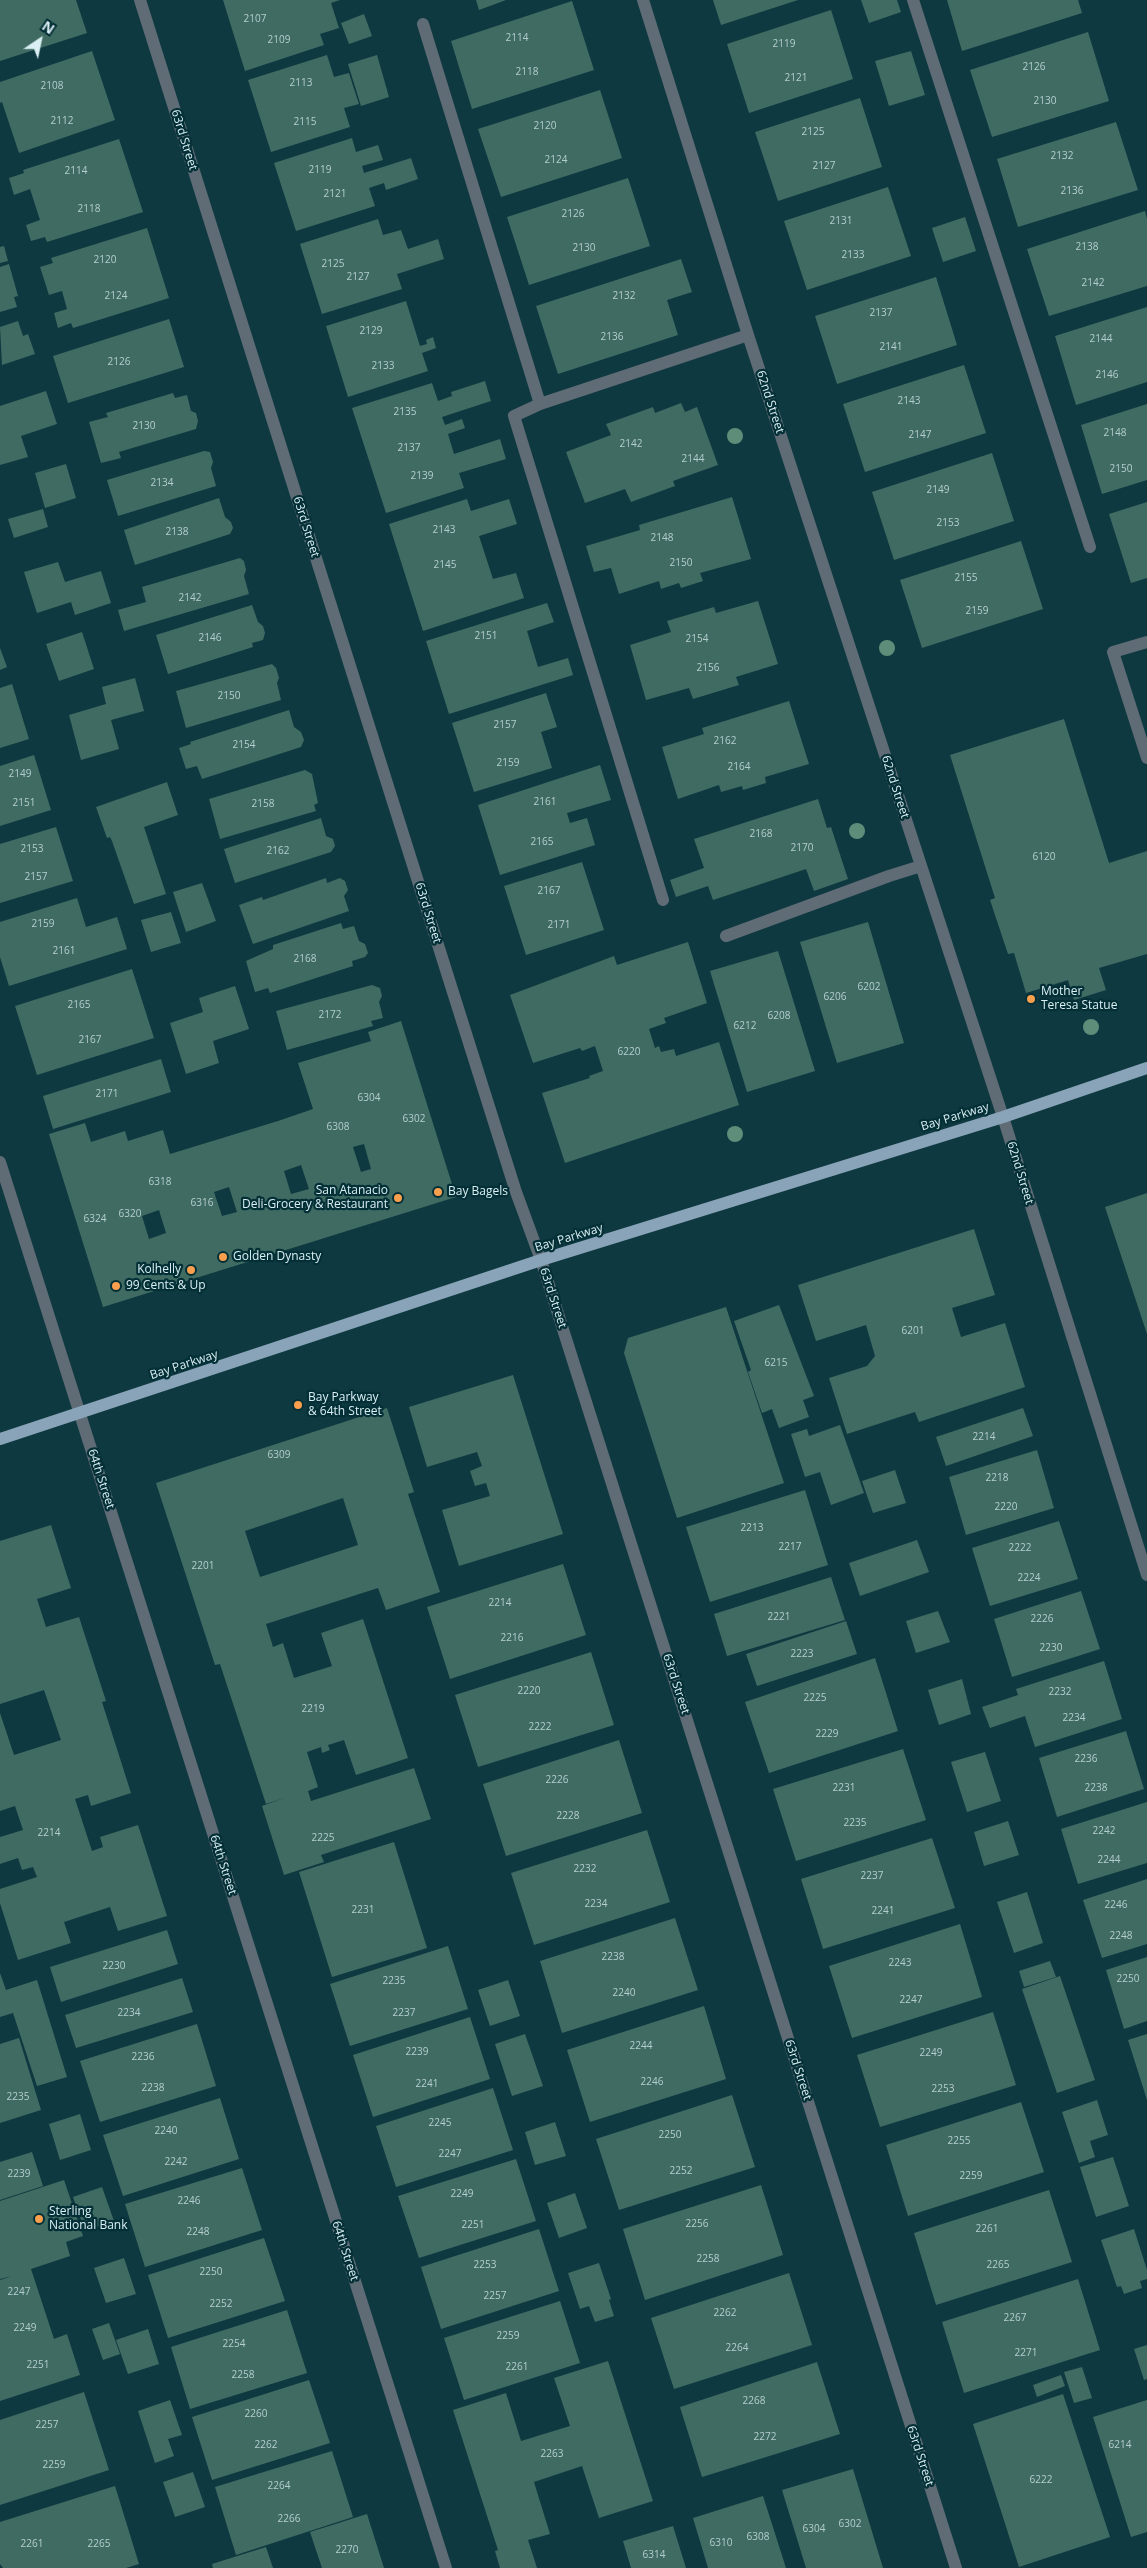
<!DOCTYPE html>
<style>
body{margin:0}
#map{position:relative;width:1147px;height:2568px;overflow:hidden;background:#0f3940;font-family:"Open Sans",sans-serif}
canvas{display:block}
.north{position:absolute;left:15px;top:15px;width:50px;height:50px;-webkit-text-stroke:4px #032f36;paint-order:stroke;rotate:34deg;font-size:14px;font-weight:700;line-height:20px;text-align:center;color:#daeff3}
.north::after{content:'';display:block;margin:auto;width:18px;height:22px;background:#daeff3;clip-path:polygon(50% 0,100% 100%,50% 72%,0 100%)}
</style>
<div id="map">
<canvas width="1147" height="2568"></canvas>
<div class="north">N</div>
</div>
<script>
const ctx = document.querySelector('canvas').getContext('2d');
ctx.lineJoin = 'round';
function fill(path, color) { ctx.fillStyle = color; ctx.fill(path, 'evenodd'); }
const poly = rows => new Path2D(rows.map(r => 'M' + r).join(''));
function strokePath(path, color, width, dash) { ctx.strokeStyle = color; ctx.lineWidth = width; ctx.lineCap = dash ? 'butt' : 'round'; ctx.setLineDash(dash || []); ctx.stroke(path); }
function label(font, color, halo, rows, align = 'center') {
  ctx.font = font + ' "Open Sans",sans-serif'; ctx.lineWidth = 4.5; ctx.setLineDash([]); ctx.textBaseline = 'middle'; ctx.strokeStyle = halo; ctx.fillStyle = color; for (const [text, x, y, turn = 0] of rows) {
    ctx.save(); ctx.translate(x, y); ctx.rotate((+turn || 0) * Math.PI / 180); ctx.textAlign = isNaN(turn) ? turn : align; if (halo) ctx.strokeText(text, 0, 0); ctx.fillText(text, 0, 0); ctx.restore();
  }
}
const building = poly([
 [0,0,76,0,87,33,0,61],
 [223,0,340,0,331,3,339,28,320,34,324,45,245,71],
 [476,0,506,0,479,10],
 [713,0,798,0,721,25],
 [861,0,897,0,901,12,869,23],
 [947,0,1078,0,1082,13,962,51],
 [572,1,594,70,472,109,451,41],
 [831,10,853,79,749,113,727,44],
 [364,14,372,36,349,44,341,23],
 [1088,32,1109,101,992,137,970,70],
 [92,51,115,120,19,153,2,102,0,103,0,82],
 [911,51,925,95,889,106,875,61],
 [327,55,334,77,349,73,353,86,359,104,344,108,350,127,271,152,248,80],
 [377,55,389,97,361,106,348,64],
 [600,90,622,158,501,197,478,129],
 [860,98,882,167,778,201,755,132],
 [1116,122,1138,190,1018,227,997,159],
 [352,138,356,152,378,145,383,160,362,166,364,173,411,158,418,179,386,190,384,183,369,188,375,206,296,231,274,163],
 [119,139,143,212,47,242,45,237,31,241,26,225,40,220,30,189,14,195,9,178,24,173,23,170],
 [628,178,650,246,529,285,507,217],
 [888,187,911,256,807,290,784,221],
 [1145,211,1147,219,1147,286,1049,316,1027,249],
 [965,217,976,251,943,262,932,228],
 [378,219,383,235,401,230,408,249,438,239,444,259,397,274,402,289,322,314,300,244],
 [147,228,169,298,73,328,71,323,58,328,54,313,67,309,62,291,49,295,40,267,53,263,51,258],
 [4,246,8,261,0,263,0,247],
 [681,259,692,292,667,300,678,335,558,374,536,306],
 [9,264,18,296,14,297,17,307,0,312,0,267],
 [936,277,957,345,837,384,815,316],
 [406,301,420,346,427,344,426,340,433,337,436,348,422,353,428,371,348,397,326,326],
 [1147,307,1147,382,1076,405,1055,336],
 [169,319,184,367,68,403,53,356],
 [18,321,23,336,28,334,35,354,2,365,0,327],
 [964,365,986,433,865,472,843,404],
 [485,381,491,401,442,417,445,425,462,419,465,428,448,434,454,454,500,439,506,459,459,473,464,488,386,513,352,408,432,383,438,401,452,396,451,392],
 [46,391,57,424,21,436,28,457,0,465,0,406],
 [173,393,175,398,187,395,191,411,196,413,198,421,196,429,119,452,121,458,101,463,89,422,108,417,106,413],
 [681,403,685,412,697,407,718,465,673,481,675,486,631,502,625,489,585,503,566,452,611,435,606,424,653,407,655,413],
 [1147,404,1147,480,1102,494,1081,425],
 [204,451,210,452,213,462,211,468,216,486,118,516,107,480],
 [992,453,1014,521,894,560,872,492],
 [66,464,76,498,45,508,35,473],
 [732,497,751,559,700,573,703,581,681,588,679,583,661,589,659,581,619,594,611,568,594,572,586,546,640,530,639,525],
 [219,498,225,517,231,522,233,528,230,534,135,565,124,530],
 [467,499,471,511,509,499,517,524,479,536,493,579,516,573,524,598,423,631,389,524],
 [1147,502,1147,578,1131,583,1109,514],
 [43,509,48,527,14,538,8,519],
 [1021,541,1043,609,922,648,900,580],
 [240,558,244,561,246,570,244,576,249,594,124,631,118,610,146,602,142,587],
 [58,562,65,582,101,571,111,603,75,615,71,602,37,613,24,572],
 [758,601,778,664,736,677,739,685,693,699,689,688,646,700,630,645,671,632,667,621,714,607,716,613],
 [547,603,554,622,527,631,538,667,568,658,573,675,449,714,426,641],
 [252,605,258,622,263,626,265,633,263,640,252,643,253,647,168,674,156,635],
 [82,632,94,669,59,681,46,644],
 [0,648,7,667,0,670],
 [272,664,276,668,279,678,277,683,281,700,186,728,176,691],
 [135,678,144,711,111,720,119,749,81,760,69,715,106,704,102,687],
 [12,684,29,739,0,748,0,688],
 [546,693,557,727,541,732,552,768,474,792,452,723],
 [789,701,809,764,765,777,766,783,743,790,742,786,721,792,719,785,678,799,662,747,704,734,702,728],
 [289,710,294,727,301,732,304,740,301,747,202,779,197,766,186,769,179,748,191,744,190,742],
 [1064,719,1109,863,1147,851,1147,954,1099,968,1106,990,1074,1000,1068,980,1026,993,1014,953,1008,954,990,900,995,898,950,755],
 [34,755,51,810,0,826,0,766],
 [600,765,611,800,567,813,570,823,587,818,595,845,500,875,478,805],
 [305,770,312,774,318,803,314,805,316,811,220,839,209,799],
 [167,782,178,815,144,827,166,894,134,904,112,841,110,837,107,838,96,807],
 [818,799,827,828,831,827,848,879,814,891,806,869,713,900,708,886,676,897,670,880,704,868,694,839],
 [321,818,326,836,333,839,335,846,331,852,235,883,224,849],
 [56,827,73,881,0,903,0,844],
 [582,862,604,930,526,955,504,886],
 [326,878,327,883,340,878,345,881,348,890,344,896,349,911,253,944,239,905,262,897,263,900],
 [202,883,216,921,186,932,173,892],
 [77,898,86,927,117,917,127,949,9,986,0,957,0,922],
 [171,912,181,943,151,952,141,920],
 [868,922,904,1043,837,1063,800,942],
 [341,923,343,929,354,926,359,941,365,944,368,953,365,957,352,961,353,966,270,993,268,988,255,992,246,961,273,949,273,945],
 [688,942,707,1003,664,1018,666,1023,649,1029,655,1048,659,1046,661,1052,674,1049,676,1056,719,1042,739,1105,565,1163,542,1093,590,1078,589,1076,603,1071,595,1046,582,1051,580,1048,533,1063,510,995,614,956,617,965],
 [778,951,815,1071,747,1092,710,971],
 [132,969,154,1038,37,1075,15,1006],
 [372,985,380,988,382,996,379,1002,383,1018,371,1021,373,1026,287,1050,276,1011],
 [235,986,249,1029,213,1041,219,1063,186,1074,170,1023,203,1012,199,998],
 [401,1021,456,1197,103,1307,49,1134,85,1123,91,1142,125,1131,128,1141,163,1130,170,1154,278,1121,313,1109,298,1063,371,1041,368,1032],
 [364,1144,371,1169,361,1172,353,1147],
 [301,1165,309,1189,291,1194,284,1171],
 [229,1187,237,1212,222,1216,214,1192],
 [159,1210,166,1233,149,1239,142,1216],
 [161,1059,171,1092,53,1129,43,1096],
 [1147,1193,1147,1334,1105,1207],
 [974,1229,995,1295,952,1308,961,1337,1005,1323,1025,1387,919,1422,915,1412,847,1434,829,1378,867,1366,875,1356,866,1325,816,1341,798,1285],
 [779,1305,814,1396,803,1400,809,1417,779,1428,772,1409,762,1413,748,1372,751,1370,734,1321],
 [726,1307,784,1483,677,1518,624,1353,628,1338],
 [513,1375,563,1534,459,1566,442,1510,490,1496,486,1483,475,1486,470,1471,482,1466,477,1452,427,1467,409,1407],
 [387,1408,414,1492,408,1494,440,1592,386,1610,378,1588,266,1624,273,1647,283,1643,294,1678,332,1666,321,1633,363,1619,408,1758,356,1775,344,1740,328,1745,330,1750,322,1753,321,1747,307,1752,318,1787,308,1791,311,1801,414,1768,431,1819,321,1855,324,1862,284,1875,262,1806,287,1797,266,1804,220,1664,215,1665,156,1483],
 [343,1498,358,1545,260,1577,245,1531],
 [1023,1408,1033,1436,946,1466,936,1437],
 [840,1425,864,1493,831,1505,820,1472,805,1477,791,1434,807,1429,809,1436],
 [1037,1450,1054,1508,966,1535,949,1477],
 [895,1470,906,1503,873,1513,862,1481],
 [805,1490,828,1565,710,1602,686,1527],
 [1059,1521,1078,1579,990,1606,972,1548],
 [51,1525,71,1588,37,1599,46,1627,79,1617,106,1701,102,1702,131,1793,91,1806,88,1795,75,1799,92,1851,103,1847,100,1837,138,1825,167,1916,118,1931,110,1907,64,1922,71,1943,18,1960,0,1903,0,1889,37,1877,33,1867,22,1870,18,1858,0,1864,0,1837,23,1830,15,1806,0,1811,0,1713,14,1755,61,1740,44,1690,0,1704,0,1541],
 [917,1540,929,1572,860,1596,849,1563],
 [563,1564,586,1635,450,1679,427,1607],
 [831,1577,845,1620,727,1656,714,1614],
 [1081,1591,1100,1649,1012,1677,994,1619],
 [938,1611,950,1642,916,1653,906,1621],
 [846,1621,857,1654,757,1686,746,1654],
 [591,1652,614,1725,478,1767,455,1695],
 [875,1658,898,1731,769,1773,745,1702],
 [1104,1661,1122,1719,1035,1747,1025,1716,990,1728,982,1707,1018,1695,1016,1689],
 [962,1679,971,1714,939,1725,928,1690],
 [1126,1731,1144,1789,1057,1817,1039,1758],
 [619,1740,642,1813,506,1856,483,1784],
 [903,1749,926,1820,796,1861,773,1789],
 [985,1752,1001,1801,967,1812,951,1762],
 [1147,1802,1147,1863,1078,1884,1061,1829],
 [1008,1821,1019,1855,984,1866,974,1832],
 [647,1830,670,1902,534,1945,511,1873],
 [932,1838,955,1908,823,1949,801,1879],
 [394,1842,427,1948,332,1977,299,1872],
 [1147,1879,1147,1944,1102,1958,1083,1900],
 [1027,1892,1043,1943,1014,1953,997,1902],
 [675,1918,698,1990,562,2033,540,1961],
 [960,1924,982,1997,852,2038,829,1966],
 [167,1930,178,1964,61,2002,50,1967],
 [448,1946,468,2009,350,2046,330,1984],
 [1147,1957,1147,2021,1124,2029,1106,1970],
 [1050,1961,1056,1977,1024,1987,1019,1971],
 [0,1973,6,1990,37,1980,67,2077,37,2086,13,2013,0,2017],
 [1060,1976,1095,2080,1057,2093,1022,1989],
 [182,1978,193,2012,76,2048,65,2015],
 [508,1980,520,2016,490,2026,478,1990],
 [704,2006,726,2079,590,2122,567,2050],
 [993,2012,1016,2085,880,2127,857,2055],
 [470,2017,490,2079,373,2117,353,2055],
 [197,2024,216,2086,100,2122,80,2061],
 [525,2034,543,2086,512,2096,495,2044],
 [1147,2034,1147,2100,1128,2040],
 [19,2038,41,2110,0,2123,0,2044],
 [493,2088,513,2150,396,2187,376,2126],
 [732,2095,755,2167,619,2210,596,2139],
 [220,2098,239,2159,123,2196,103,2135],
 [1097,2100,1108,2135,1090,2141,1095,2157,1079,2163,1062,2112],
 [1021,2102,1044,2172,908,2216,886,2145],
 [80,2114,91,2150,60,2160,49,2124],
 [555,2122,566,2156,535,2165,525,2132],
 [32,2152,43,2186,0,2200,0,2162],
 [1113,2157,1129,2206,1096,2217,1080,2167],
 [516,2159,536,2221,419,2258,398,2196],
 [242,2168,262,2230,145,2267,125,2204],
 [64,2180,83,2236,66,2242,70,2256,31,2269,54,2339,67,2334,80,2375,0,2401,0,2280,12,2276,0,2279,0,2201],
 [761,2185,783,2255,645,2300,623,2229],
 [102,2187,114,2221,85,2231,73,2197],
 [1049,2190,1072,2262,936,2305,914,2233],
 [575,2193,587,2228,559,2238,547,2203],
 [539,2229,559,2291,441,2329,421,2267],
 [1134,2229,1147,2270,1147,2279,1140,2281,1142,2288,1124,2294,1121,2286,1117,2287,1101,2240],
 [264,2238,285,2301,168,2338,148,2275],
 [124,2258,136,2294,106,2303,94,2268],
 [599,2263,611,2299,609,2300,614,2316,595,2322,589,2306,580,2309,568,2273],
 [789,2273,812,2345,674,2389,651,2318],
 [1078,2279,1100,2350,964,2393,942,2322],
 [560,2301,580,2363,464,2400,444,2338],
 [287,2310,307,2373,190,2409,171,2347],
 [109,2323,120,2354,103,2360,92,2329],
 [148,2329,159,2364,128,2374,116,2340],
 [1147,2345,1147,2379,1144,2380,1134,2349],
 [608,2361,653,2501,599,2518,582,2466,534,2482,550,2534,528,2540,537,2568,500,2568,495,2551,498,2550,453,2410,506,2393,521,2441,570,2426,554,2378],
 [817,2362,840,2434,702,2477,680,2407],
 [1082,2367,1092,2398,1074,2403,1064,2372],
 [1061,2375,1065,2386,1037,2397,1033,2385],
 [309,2380,330,2443,212,2480,192,2417],
 [84,2392,109,2470,0,2505,0,2420],
 [1063,2394,1110,2537,1019,2567,973,2424],
 [170,2400,182,2435,168,2439,174,2456,155,2463,138,2411],
 [1147,2400,1147,2532,1131,2537,1093,2417],
 [332,2451,353,2517,236,2555,215,2487],
 [853,2469,883,2568,806,2568,782,2490],
 [193,2472,205,2507,175,2517,163,2482],
 [115,2486,139,2564,126,2568,3,2568,0,2564,0,2522],
 [763,2496,786,2568,708,2568,693,2518],
 [367,2514,384,2568,322,2568,310,2532],
 [673,2526,686,2568,631,2568,623,2541],
 [266,2547,273,2568,213,2568,212,2564]
]);
const minor = poly([
 [140,0,516,1192,541,1260,956,2568],
 [643,0,748,335,1003,1117,1147,1575],
 [913,0,1090,547],
 [423,24,540,404],
 [1147,642,1113,652,1147,758],
 [663,900,514,416,540,404,748,335],
 [726,936,889,876,921,866],
 [0,1162,446,2568]
]);
const major = poly([
 [0,1439,541,1260,1003,1117,1147,1068]
]);
const trees = [
 [735,436],
 [887,648],
 [857,831],
 [1091,1027],
 [735,1134]
];
const markers = [
 [1031,999,5,"#fa9f4e"],
 [438,1192,5,"#fa9f4e"],
 [398,1198,5,"#fa9f4e"],
 [223,1257,5,"#fa9f4e"],
 [191,1270,5,"#fa9f4e"],
 [116,1286,5,"#fa9f4e"],
 [298,1405,5,"#fa9f4e"],
 [39,2219,5,"#fa9f4e"]
];
const numberNames = [
 ["2107",255,19],
 ["2114",517,38],
 ["2109",279,40],
 ["2119",784,44],
 ["2126",1034,67],
 ["2118",527,72],
 ["2121",796,78],
 ["2113",301,83],
 ["2108",52,86],
 ["2130",1045,101],
 ["2112",62,121],
 ["2115",305,122],
 ["2120",545,126],
 ["2125",813,132],
 ["2132",1062,156],
 ["2124",556,160],
 ["2127",824,166],
 ["2119",320,170],
 ["2114",76,171],
 ["2136",1072,191],
 ["2121",335,194],
 ["2118",89,209],
 ["2126",573,214],
 ["2131",841,221],
 ["2138",1087,247],
 ["2130",584,248],
 ["2133",853,255],
 ["2120",105,260],
 ["2125",333,264],
 ["2127",358,277],
 ["2142",1093,283],
 ["2124",116,296],
 ["2132",624,296],
 ["2137",881,313],
 ["2129",371,331],
 ["2136",612,337],
 ["2144",1101,339],
 ["2141",891,347],
 ["2126",119,362],
 ["2133",383,366],
 ["2146",1107,375],
 ["2143",909,401],
 ["2135",405,412],
 ["2130",144,426],
 ["2148",1115,433],
 ["2147",920,435],
 ["2142",631,444],
 ["2137",409,448],
 ["2144",693,459],
 ["2150",1121,469],
 ["2139",422,476],
 ["2134",162,483],
 ["2149",938,490],
 ["2153",948,523],
 ["2143",444,530],
 ["2138",177,532],
 ["2148",662,538],
 ["2150",681,563],
 ["2145",445,565],
 ["2155",966,578],
 ["2142",190,598],
 ["2159",977,611],
 ["2151",486,636],
 ["2146",210,638],
 ["2154",697,639],
 ["2156",708,668],
 ["2150",229,696],
 ["2157",505,725],
 ["2162",725,741],
 ["2154",244,745],
 ["2159",508,763],
 ["2164",739,767],
 ["2149",20,774],
 ["2161",545,802],
 ["2151",24,803],
 ["2158",263,804],
 ["2168",761,834],
 ["2165",542,842],
 ["2170",802,848],
 ["2153",32,849],
 ["2162",278,851],
 ["6120",1044,857],
 ["2157",36,877],
 ["2167",549,891],
 ["2159",43,924],
 ["2171",559,925],
 ["2161",64,951],
 ["2168",305,959],
 ["6202",869,987],
 ["6206",835,997],
 ["2165",79,1005],
 ["2172",330,1015],
 ["6208",779,1016],
 ["6212",745,1026],
 ["2167",90,1040],
 ["6220",629,1052],
 ["2171",107,1094],
 ["6304",369,1098],
 ["6302",414,1119],
 ["6308",338,1127],
 ["6318",160,1182],
 ["6316",202,1203],
 ["6320",130,1214],
 ["6324",95,1219],
 ["6201",913,1331],
 ["6215",776,1363],
 ["2214",984,1437],
 ["6309",279,1455],
 ["2218",997,1478],
 ["2220",1006,1507],
 ["2213",752,1528],
 ["2217",790,1547],
 ["2222",1020,1548],
 ["2201",203,1566],
 ["2224",1029,1578],
 ["2214",500,1603],
 ["2221",779,1617],
 ["2226",1042,1619],
 ["2216",512,1638],
 ["2230",1051,1648],
 ["2223",802,1654],
 ["2220",529,1691],
 ["2232",1060,1692],
 ["2225",815,1698],
 ["2219",313,1709],
 ["2234",1074,1718],
 ["2222",540,1727],
 ["2229",827,1734],
 ["2236",1086,1759],
 ["2226",557,1780],
 ["2231",844,1788],
 ["2238",1096,1788],
 ["2228",568,1816],
 ["2235",855,1823],
 ["2242",1104,1831],
 ["2214",49,1833],
 ["2225",323,1838],
 ["2244",1109,1860],
 ["2232",585,1869],
 ["2237",872,1876],
 ["2234",596,1904],
 ["2246",1116,1905],
 ["2231",363,1910],
 ["2241",883,1911],
 ["2248",1121,1936],
 ["2238",613,1957],
 ["2243",900,1963],
 ["2230",114,1966],
 ["2250",1128,1979],
 ["2235",394,1981],
 ["2240",624,1993],
 ["2247",911,2000],
 ["2234",129,2013],
 ["2237",404,2013],
 ["2244",641,2046],
 ["2239",417,2052],
 ["2249",931,2053],
 ["2236",143,2057],
 ["2246",652,2082],
 ["2241",427,2084],
 ["2238",153,2088],
 ["2253",943,2089],
 ["2235",18,2097],
 ["2245",440,2123],
 ["2240",166,2131],
 ["2250",670,2135],
 ["2255",959,2141],
 ["2247",450,2154],
 ["2242",176,2162],
 ["2252",681,2171],
 ["2239",19,2174],
 ["2259",971,2176],
 ["2249",462,2194],
 ["2246",189,2201],
 ["2256",697,2224],
 ["2251",473,2225],
 ["2261",987,2229],
 ["2248",198,2232],
 ["2258",708,2259],
 ["2253",485,2265],
 ["2265",998,2265],
 ["2250",211,2272],
 ["2247",19,2292],
 ["2257",495,2296],
 ["2252",221,2304],
 ["2262",725,2313],
 ["2267",1015,2318],
 ["2249",25,2328],
 ["2259",508,2336],
 ["2254",234,2344],
 ["2264",737,2348],
 ["2271",1026,2353],
 ["2251",38,2365],
 ["2261",517,2367],
 ["2258",243,2375],
 ["2268",754,2401],
 ["2260",256,2414],
 ["2257",47,2425],
 ["2272",765,2437],
 ["2262",266,2445],
 ["6214",1120,2445],
 ["2263",552,2454],
 ["2259",54,2465],
 ["6222",1041,2480],
 ["2264",279,2486],
 ["2266",289,2519],
 ["6302",850,2524],
 ["6304",814,2529],
 ["6308",758,2537],
 ["6310",721,2543],
 ["2261",32,2544],
 ["2265",99,2544],
 ["2270",347,2550],
 ["6314",654,2555]
];
const streetNames = [
 ["63rd Street",184,140,73],
 ["62nd Street",770,402,72],
 ["63rd Street",306,527,73],
 ["62nd Street",895,787,72],
 ["63rd Street",428,913,73],
 ["Bay Parkway",955,1117,-17],
 ["62nd Street",1020,1173,73],
 ["Bay Parkway",569,1238,-17],
 ["63rd Street",553,1298,72],
 ["Bay Parkway",184,1365,-18],
 ["64th Street",101,1479,72],
 ["63rd Street",676,1684,72],
 ["64th Street",223,1865,72],
 ["63rd Street",798,2070,72],
 ["64th Street",345,2251,72],
 ["63rd Street",920,2456,72]
];
const poiNames = [
 ["Mother",1041,992],
 ["Teresa Statue",1041,1006],
 ["San Atanacio",388,1191,"right"],
 ["Deli-Grocery & Restaurant",388,1205,"right"],
 ["Bay Bagels",448,1192],
 ["Golden Dynasty",233,1257],
 ["Kolhelly",181,1270,"right"],
 ["99 Cents & Up",126,1286],
 ["Bay Parkway",308,1398],
 ["& 64th Street",308,1412],
 ["Sterling",49,2212],
 ["National Bank",49,2226]
];
fill(building, '#406b63');
strokePath(minor, '#5f6c76', 12);
strokePath(major, '#89a4b8', 12);
ctx.fillStyle = '#5e8e7a';
for (const [x, y] of trees) { ctx.beginPath(); ctx.arc(x, y, 8, 0, 2 * Math.PI); ctx.fill(); }
for (const [x, y, r, color] of markers) { const dot = new Path2D(); dot.arc(x, y, r, 0, 2 * Math.PI); ctx.fillStyle = color; ctx.fill(dot); strokePath(dot, '#032f36', 2); }
label('10px', '#b4cecf', null, numberNames);
label('12px', '#daeff3', '#032f36', streetNames);
label('12px', '#daeff3', '#032f36', poiNames, 'left');
</script>
